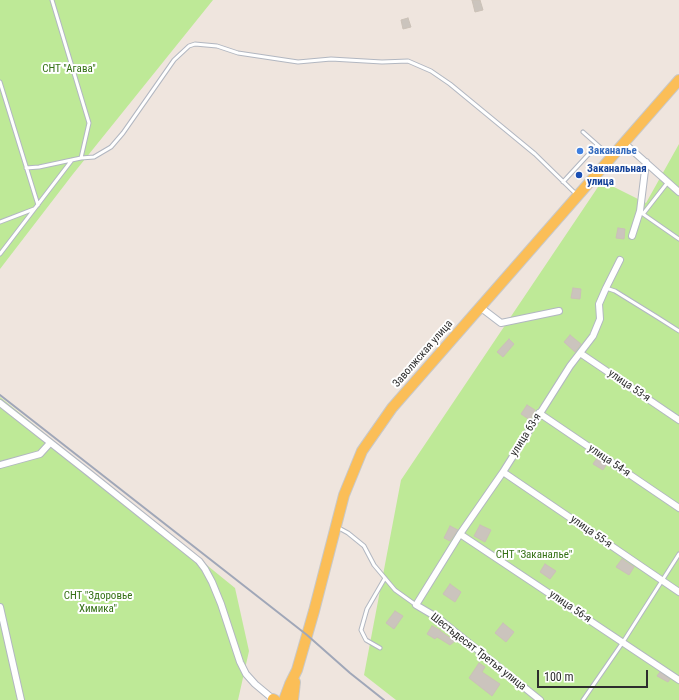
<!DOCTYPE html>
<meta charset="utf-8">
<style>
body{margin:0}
#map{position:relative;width:679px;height:700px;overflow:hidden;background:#efe5de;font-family:"Roboto Condensed",sans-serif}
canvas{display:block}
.scale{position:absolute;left:537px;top:670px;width:111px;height:18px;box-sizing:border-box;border:2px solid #2d2d2d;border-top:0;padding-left:5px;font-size:12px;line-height:14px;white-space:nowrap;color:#2d2d2d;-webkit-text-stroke:3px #fff;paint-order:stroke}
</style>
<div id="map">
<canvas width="679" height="700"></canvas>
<div class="scale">100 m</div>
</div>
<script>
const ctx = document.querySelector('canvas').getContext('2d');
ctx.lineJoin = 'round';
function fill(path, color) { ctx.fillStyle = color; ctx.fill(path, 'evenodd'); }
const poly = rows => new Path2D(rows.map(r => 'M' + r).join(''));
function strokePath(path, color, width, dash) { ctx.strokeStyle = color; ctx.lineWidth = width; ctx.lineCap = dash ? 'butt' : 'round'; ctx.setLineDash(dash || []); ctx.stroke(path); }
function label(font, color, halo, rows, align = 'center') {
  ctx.font = font + ' "Roboto Condensed",sans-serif'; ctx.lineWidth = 4; ctx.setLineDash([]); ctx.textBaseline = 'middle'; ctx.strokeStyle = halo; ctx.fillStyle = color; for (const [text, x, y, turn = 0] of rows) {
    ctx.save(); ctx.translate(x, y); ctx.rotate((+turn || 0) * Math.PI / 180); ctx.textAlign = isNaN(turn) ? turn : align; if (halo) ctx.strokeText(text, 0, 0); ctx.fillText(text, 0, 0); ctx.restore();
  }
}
const green = poly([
 [0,0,213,0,73,174,0,269],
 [679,144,679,700,396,700,364,675,401,480,602,181,646,203],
 [0,397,235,588,249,651,238,700,0,700]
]);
const building = poly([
 [472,0,480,0,483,10,475,12,472,0],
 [408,18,411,27,403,29,401,20,408,18],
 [618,228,625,229,624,239,616,238,618,228],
 [573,288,581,289,580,299,571,298,573,288],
 [570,335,581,344,575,352,564,342,570,335],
 [509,339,514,344,503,357,497,352,509,339],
 [527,405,535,410,530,420,521,414,527,405],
 [597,458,607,464,603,470,593,464,597,458],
 [480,525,491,530,485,542,474,536,480,525],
 [450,526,458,530,450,541,444,538,450,526],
 [622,559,634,567,629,575,616,567,622,559],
 [545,564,556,571,550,579,540,572,545,564],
 [450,584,461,592,455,602,443,594,450,584],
 [395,611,403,616,394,629,386,623,395,611],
 [503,623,514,632,506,642,495,633,503,623],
 [432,626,440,630,440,631,455,641,450,645,437,637,435,639,427,634,432,626],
 [479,663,485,667,482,672,500,684,492,696,469,678,479,663],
 [660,672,670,679,668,682,657,676,660,672]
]);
const lane = poly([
 [52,0,89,123,81,158],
 [0,82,38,205],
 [583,132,610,156],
 [26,168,39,167,81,158,94,157,111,147,123,133,174,60,189,46,195,44,217,46,238,53,298,62,331,59,382,62,408,61,431,71,450,84,535,154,577,195],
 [563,182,597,145],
 [640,211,643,214,679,239],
 [643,214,668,182],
 [0,222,34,209],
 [0,254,72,160],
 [606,288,615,291,657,317,679,331],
 [337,527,348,533,364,546,374,565,395,590,416,605],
 [380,648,366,640,361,630,367,609,385,578],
 [583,700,623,642,679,554]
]);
const street = poly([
 [624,143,679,192],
 [632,236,640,211,646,162],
 [480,307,501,323,559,311],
 [580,353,679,420],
 [0,403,89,473,199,561,205,569,212,582,221,604,240,662,246,674,255,684,273,699],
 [539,413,679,508],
 [0,465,40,454,50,443],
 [503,472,679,592],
 [460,534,679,680],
 [0,607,21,700],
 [540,700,438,618,416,605,460,534,503,472,570,366,593,336,600,319,599,304,606,288,620,260]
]);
const primary = poly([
 [273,699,275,700],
 [284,700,290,684,297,670,314,611,344,495,362,451,392,408,679,80],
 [293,700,295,682]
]);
const rail = poly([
 [0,395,307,635,350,673,384,700]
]);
const markers = [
 [580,151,4,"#3f7fe0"],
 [579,175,4,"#1a4fb4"]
];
const parkNames = [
 ["СНТ \"Агава\"",69,69],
 ["СНТ \"Заканалье\"",534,555],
 ["СНТ \"Здоровье",98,596],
 ["Химика\"",98,609]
];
const shopNames = [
 ["Заканалье",588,151]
];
const transitNames = [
 ["Заканальная",587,169],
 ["улица",587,182]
];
const streetNames = [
 ["Заволжская улица",423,354,-49],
 ["улица 53-я",629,386,34],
 ["улица 63-я",526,435,-58],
 ["улица 54-я",609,461,34],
 ["улица 55-я",591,532,35],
 ["улица 56-я",570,607,34],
 ["Шестьдесят Третья улица",478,652,38]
];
fill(green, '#bee997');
fill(building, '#cbc4bd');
strokePath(building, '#cbc1b7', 1);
strokePath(lane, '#b2b7c1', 5);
strokePath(street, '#b2b7c1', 8);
strokePath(primary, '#c8c8c8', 12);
strokePath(lane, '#fff', 3);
strokePath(street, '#fff', 6);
strokePath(primary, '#fbbe57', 10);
strokePath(rail, '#a0a7b8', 2);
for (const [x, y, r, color] of markers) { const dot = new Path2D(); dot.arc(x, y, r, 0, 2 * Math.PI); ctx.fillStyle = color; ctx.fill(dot); strokePath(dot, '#fff', 1.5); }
label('11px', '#357115', '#fff', parkNames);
label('bold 11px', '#366cbe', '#fff', shopNames, 'left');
label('bold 11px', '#164399', '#fff', transitNames, 'left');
label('11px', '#2d2d2d', '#fff', streetNames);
</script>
